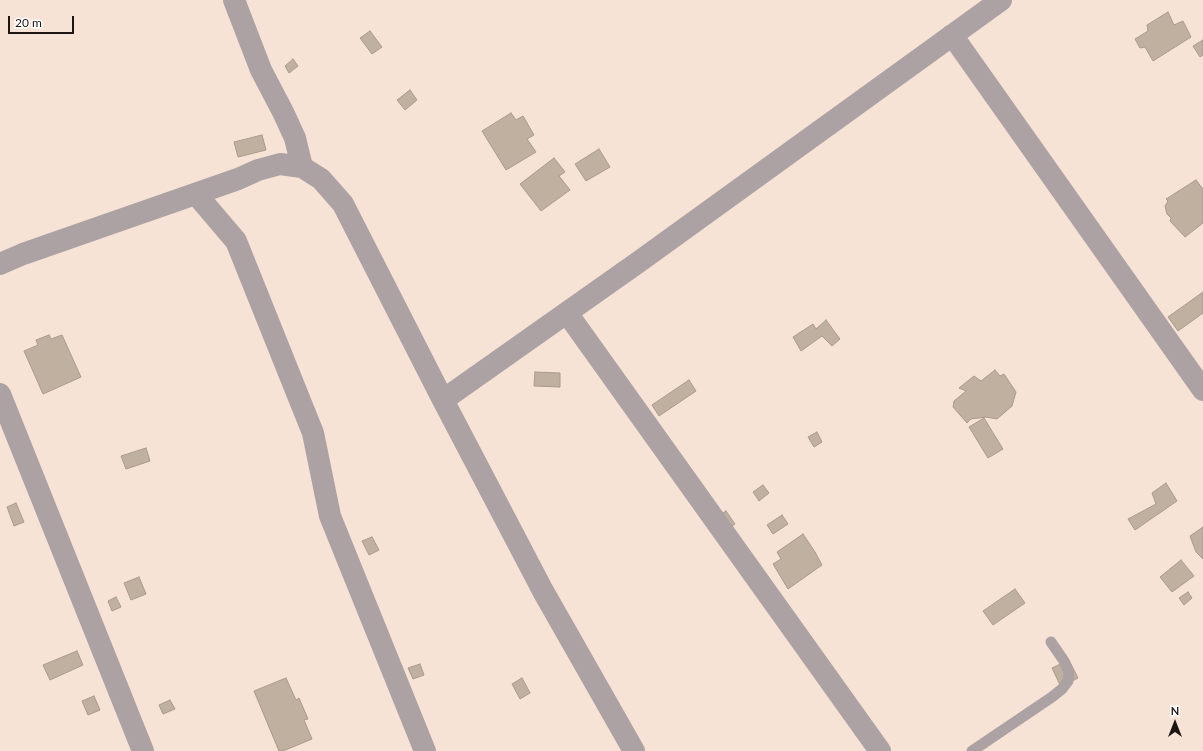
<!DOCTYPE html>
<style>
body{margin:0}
#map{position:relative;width:1203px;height:751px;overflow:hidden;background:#f7e2d6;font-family:Lato,sans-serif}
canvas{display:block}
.north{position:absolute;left:1155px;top:703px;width:40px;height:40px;-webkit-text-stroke:3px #fff;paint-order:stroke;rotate:0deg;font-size:11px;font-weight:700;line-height:16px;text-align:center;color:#1c1511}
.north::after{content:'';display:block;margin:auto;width:14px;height:18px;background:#1c1511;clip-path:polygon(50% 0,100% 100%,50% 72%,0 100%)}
.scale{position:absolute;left:8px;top:16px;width:66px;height:18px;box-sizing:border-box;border:2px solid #1c1511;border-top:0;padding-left:5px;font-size:12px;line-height:14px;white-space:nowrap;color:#1c1511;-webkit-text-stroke:3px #fff;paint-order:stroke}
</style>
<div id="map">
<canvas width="1203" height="751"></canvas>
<div class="north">N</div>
<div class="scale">20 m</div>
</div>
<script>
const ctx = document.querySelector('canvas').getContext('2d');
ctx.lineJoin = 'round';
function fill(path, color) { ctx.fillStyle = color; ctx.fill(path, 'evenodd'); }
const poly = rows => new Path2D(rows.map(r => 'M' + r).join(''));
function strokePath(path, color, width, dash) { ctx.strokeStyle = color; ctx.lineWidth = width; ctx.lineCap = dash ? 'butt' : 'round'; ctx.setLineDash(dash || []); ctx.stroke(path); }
const building = poly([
 [1168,12,1174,25,1183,21,1191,37,1153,61,1145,47,1140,48,1135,39,1148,31,1147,25,1168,12],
 [370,31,382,47,372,54,360,38,370,31],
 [1203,40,1203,55,1200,57,1193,46,1203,40],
 [293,59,298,66,289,73,285,66,293,59],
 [410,90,417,100,405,110,397,100,410,90],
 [511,113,516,120,523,116,534,135,527,139,536,152,506,170,482,131,511,113],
 [262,135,266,150,238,157,234,142,262,135],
 [599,149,610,167,586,181,575,164,599,149],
 [554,158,565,172,559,176,570,190,541,211,520,184,554,158],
 [1196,180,1203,189,1203,223,1185,237,1170,221,1171,218,1167,214,1165,206,1168,201,1166,199,1196,180],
 [1203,292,1203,313,1178,331,1168,317,1203,292],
 [826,320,840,339,832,346,822,336,801,351,793,337,813,324,816,329,826,320],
 [49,335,51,339,62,335,81,377,43,394,24,351,38,345,36,340,49,335],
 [995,370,1000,376,1004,374,1016,392,1012,406,997,419,986,417,971,419,967,423,953,407,954,401,966,391,959,388,974,376,981,381,995,370],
 [535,372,560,373,560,387,534,386,535,372],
 [689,380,696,391,659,416,652,405,689,380],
 [984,418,1003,449,988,458,969,427,984,418],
 [817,432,822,442,814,447,808,437,817,432],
 [146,448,150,461,126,469,121,456,146,448],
 [1166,483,1177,501,1135,530,1128,519,1156,504,1152,493,1166,483],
 [763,485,769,493,759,501,753,492,763,485],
 [16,503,24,522,14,526,7,507,16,503],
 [726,511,735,524,727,529,718,516,726,511],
 [782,515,788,524,773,534,767,525,782,515],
 [1203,527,1203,559,1196,552,1190,536,1203,527],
 [803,534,815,552,822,565,788,589,773,564,781,559,777,552,803,534],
 [372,537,379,550,369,555,362,541,372,537],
 [1181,560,1194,576,1172,592,1160,577,1181,560],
 [139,577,146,594,131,600,124,583,139,577],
 [1015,589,1025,603,993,625,983,611,1015,589],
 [1188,592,1192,598,1184,605,1179,598,1188,592],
 [116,597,121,607,112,611,108,601,116,597],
 [77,651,83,665,50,680,43,665,77,651],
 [1069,660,1078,678,1061,687,1052,668,1069,660],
 [420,664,424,675,413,679,408,668,420,664],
 [286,678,296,700,299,698,308,719,304,720,312,739,283,751,279,751,254,691,286,678],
 [522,678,530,693,520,699,512,684,522,678],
 [94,696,100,710,88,715,82,701,94,696],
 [170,700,175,709,163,714,159,705,170,700]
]);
const service = poly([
 [972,751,1052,697,1062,689,1068,681,1069,673,1064,661,1051,642]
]);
const minor = poly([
 [234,0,261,70,283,112,295,138,302,167],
 [952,35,1203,390],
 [196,194,236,241,313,433,330,516,425,751],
 [0,264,23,254,238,179,258,170,280,164,302,167,321,179,343,204,443,400,543,591,634,751],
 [567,313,880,751],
 [0,394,143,751],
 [443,400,640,261,1001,0]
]);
fill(building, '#bfb0a0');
strokePath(building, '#a99a8a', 1);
strokePath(service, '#aca2a3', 11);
strokePath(minor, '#aca2a3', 22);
</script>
